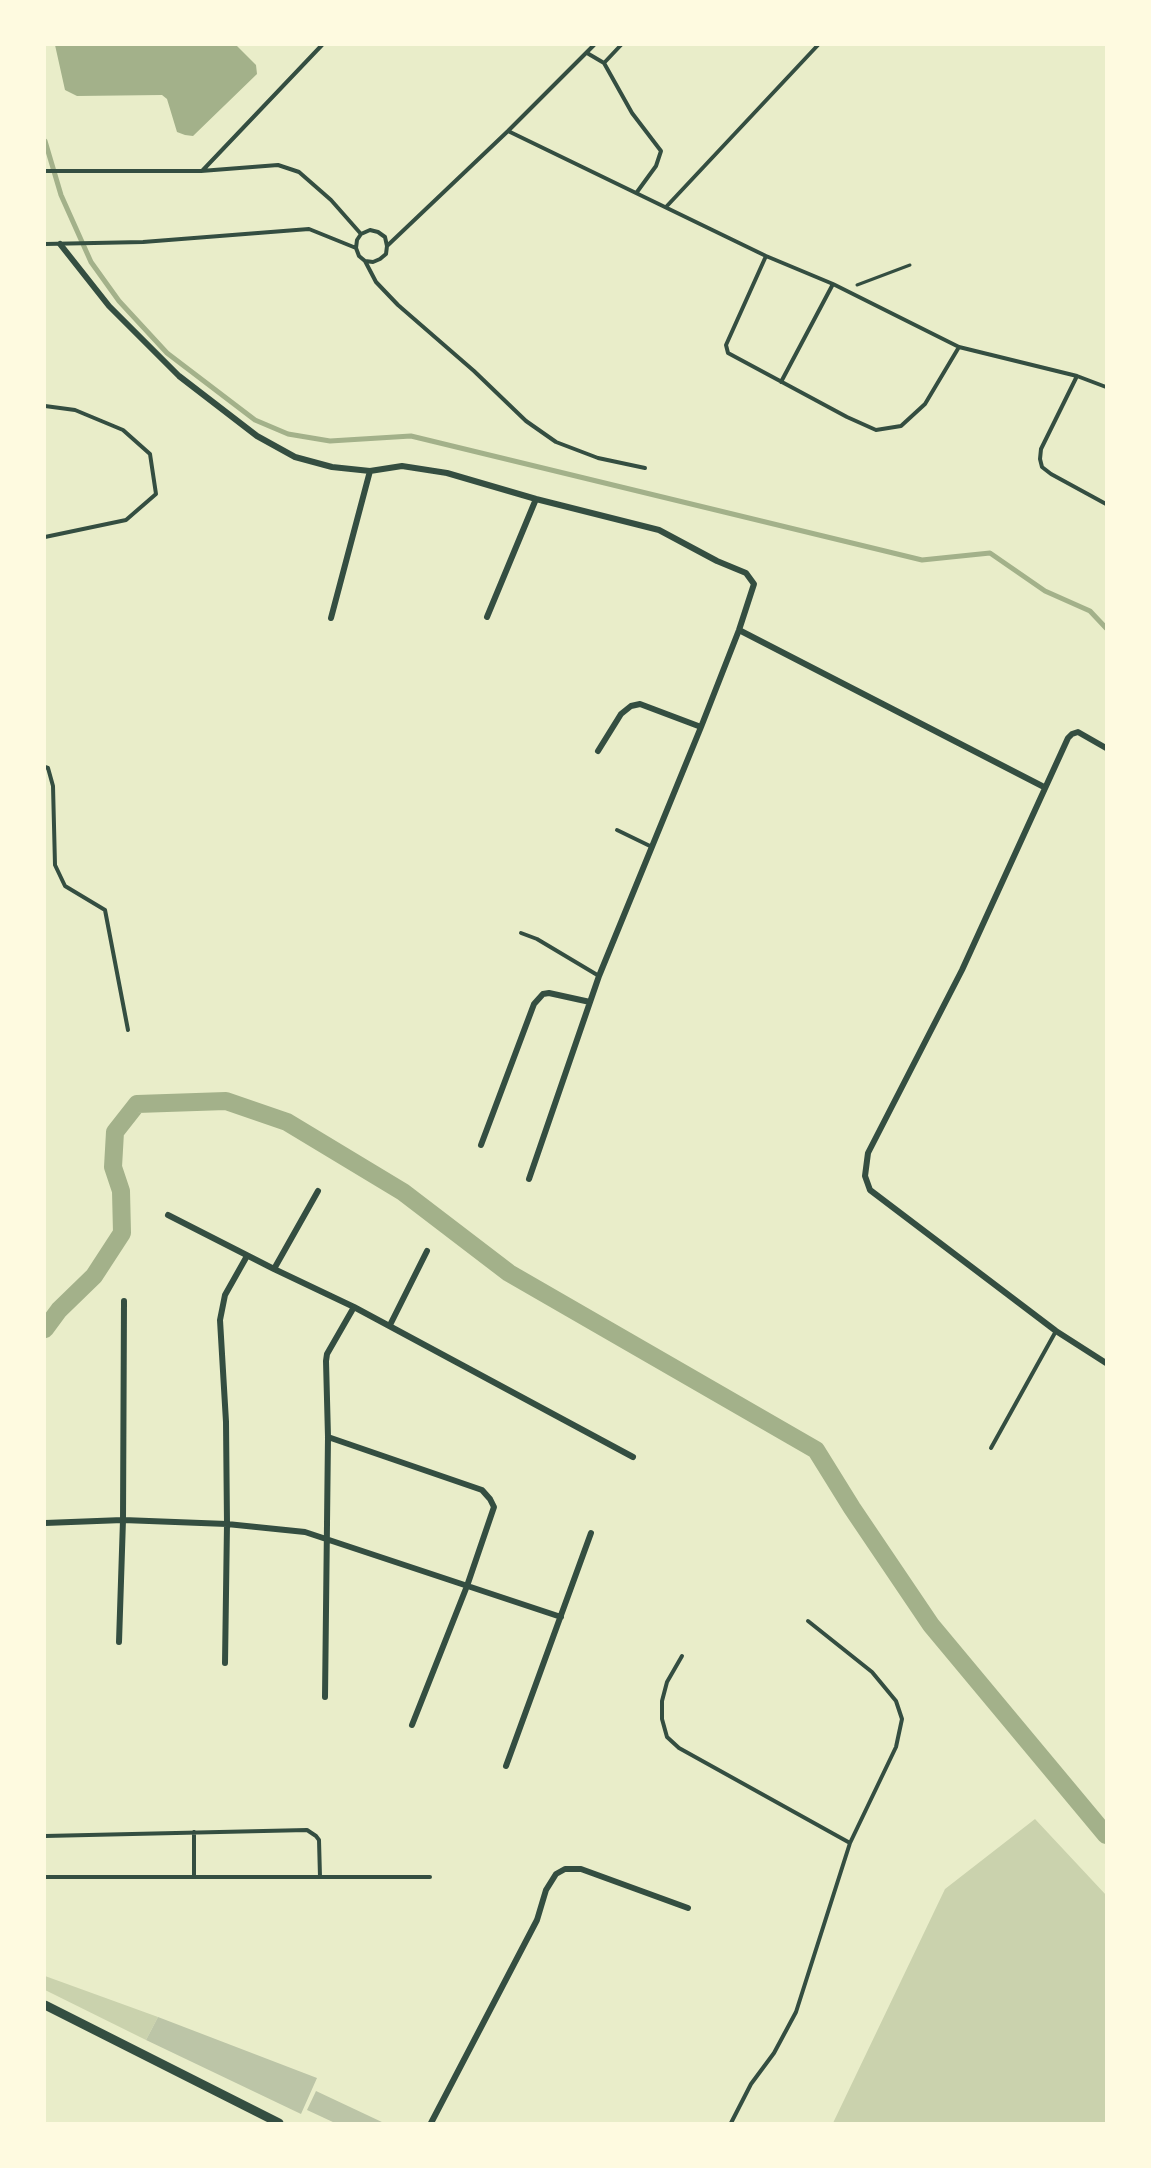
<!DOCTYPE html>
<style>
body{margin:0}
#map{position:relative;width:1151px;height:2168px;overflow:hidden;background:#e9edc9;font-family:Montserrat,sans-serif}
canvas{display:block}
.frame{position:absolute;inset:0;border:46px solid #fefae0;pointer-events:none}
</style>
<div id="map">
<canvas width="1151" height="2168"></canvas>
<div class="frame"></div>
</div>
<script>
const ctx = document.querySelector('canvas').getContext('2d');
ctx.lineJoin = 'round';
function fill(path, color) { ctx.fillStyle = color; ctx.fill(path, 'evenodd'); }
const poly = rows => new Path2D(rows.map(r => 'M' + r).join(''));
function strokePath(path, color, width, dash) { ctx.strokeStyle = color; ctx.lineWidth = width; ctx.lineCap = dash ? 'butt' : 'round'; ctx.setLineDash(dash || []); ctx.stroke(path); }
const green = poly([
 [1035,1819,1106,1895,1106,2123,833,2123,945,1889],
 [45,1976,158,2017,146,2040,45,1990]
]);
const water = poly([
 [55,45,236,45,256,65,257,74,193,136,185,135,177,132,167,99,162,95,77,96,65,90]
]);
const stream = poly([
 [45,141,61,195,91,262,119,301,167,353,255,420,288,434,330,441,411,436,922,560,990,553,1045,591,1090,611,1106,628]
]);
const canal = poly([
 [45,1329,59,1310,94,1276,122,1233,121,1191,113,1167,115,1132,137,1104,226,1101,287,1122,403,1192,509,1273,816,1450,852,1508,931,1625,1106,1835]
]);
const building = poly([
 [158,2017,317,2078,301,2114,146,2040],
 [316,2091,384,2123,335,2123,307,2110]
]);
const path = poly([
 [857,285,910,265]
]);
const service = poly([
 [587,53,604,63,632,113,661,151,656,166,637,192],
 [604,63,621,45],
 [508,131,766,256,833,284,959,347,1077,376,1106,387],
 [45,171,201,171,278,165,299,172,331,200,361,234],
 [202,171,322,45],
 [666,207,818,45],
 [45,244,143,242,309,229,356,248],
 [387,246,385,237,378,232,370,230,361,234,357,240,356,248,359,256,365,261,373,262,380,259,386,254,387,246,508,131,594,45],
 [766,256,726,345,728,353,847,417,876,430,901,426,925,404,959,347],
 [365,261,376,282,398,305,474,371,526,421,556,442,598,458,645,468],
 [1077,376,1041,449,1040,459,1042,467,1051,474,1106,504],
 [781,382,833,284],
 [45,406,75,410,123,430,150,454,156,494,126,520,45,537],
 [45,767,48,768,53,786,55,865,65,886,105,910,128,1030],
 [617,830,652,847],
 [521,933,537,939,599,976],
 [991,1448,1056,1331],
 [682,1656,667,1682,662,1701,662,1719,667,1737,679,1748,850,1843],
 [45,1836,307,1830,316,1836,319,1840,320,1877],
 [45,1877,430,1877],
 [194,1877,194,1832],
 [731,2123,751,2084,774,2053,796,2012,850,1843,896,1747,902,1719,896,1701,872,1672,808,1621]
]);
const minor = poly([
 [60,244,109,306,179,376,257,436,295,457,332,467,370,471,402,466,447,473,536,499,659,530,717,561,746,573,754,584,739,630,701,727,599,976,529,1179],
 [487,617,536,499],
 [331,618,370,471],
 [739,630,1044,787],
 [1106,748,1078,732,1072,734,1068,738,962,970,868,1153,865,1176,870,1190,1056,1331,1106,1363],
 [598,751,621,714,631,706,640,704,701,727],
 [481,1145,534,1004,543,994,549,993,590,1002],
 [168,1215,274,1269,354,1307,633,1457],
 [274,1269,318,1191],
 [390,1325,427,1251],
 [328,1437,482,1490,490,1499,494,1507,467,1586,412,1725],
 [45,1523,123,1520,227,1524,305,1532,561,1617],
 [119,1642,123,1520,124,1301],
 [225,1663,227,1524,226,1422,220,1320,225,1295,247,1256],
 [325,1697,328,1437,326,1361,327,1354,354,1307],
 [506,1766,591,1533],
 [431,2123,537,1920,546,1890,556,1874,565,1869,581,1869,688,1908]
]);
const tertiary = poly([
 [45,2005,279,2123]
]);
fill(green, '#cad2ad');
fill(water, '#a3b18a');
strokePath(stream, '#a3b18a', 5);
strokePath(canal, '#a3b18a', 18);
fill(building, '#bcc5a7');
strokePath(path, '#344e41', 3);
strokePath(service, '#344e41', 4);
strokePath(minor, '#344e41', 6);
strokePath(tertiary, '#344e41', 9);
</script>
